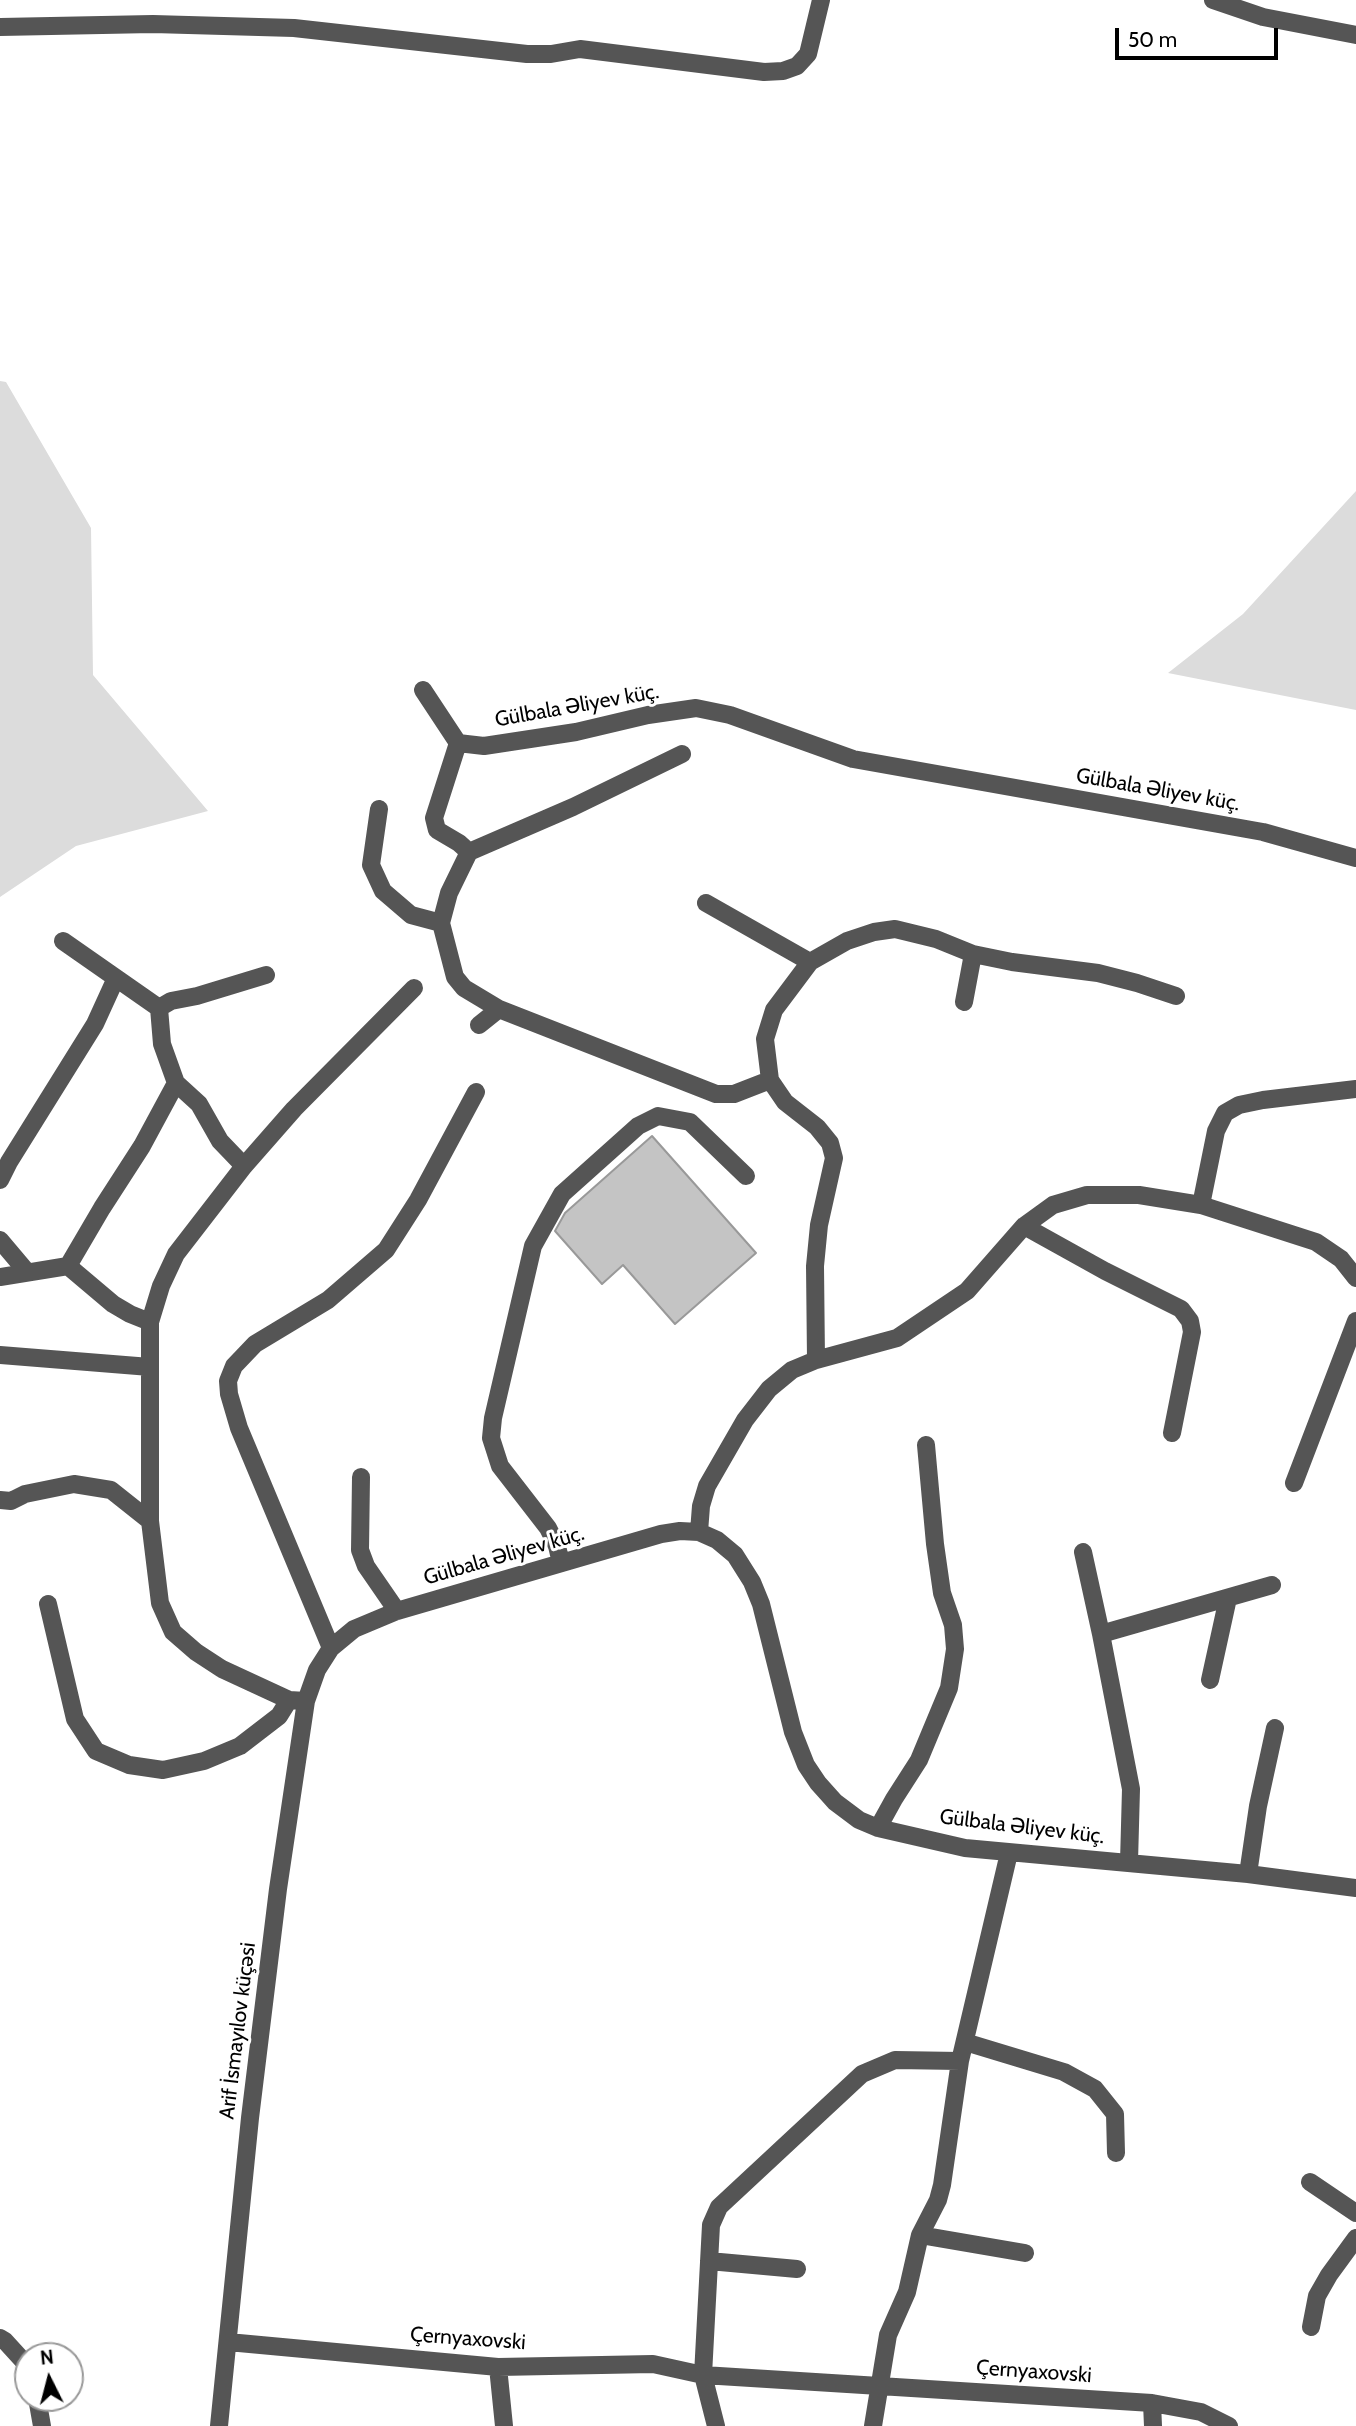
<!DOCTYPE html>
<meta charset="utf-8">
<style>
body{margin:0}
#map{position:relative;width:1356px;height:2426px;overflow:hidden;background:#fff;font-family:Cabin,sans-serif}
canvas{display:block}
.north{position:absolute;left:14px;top:2342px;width:70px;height:70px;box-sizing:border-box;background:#fff;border:2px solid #999;border-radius:50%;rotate:354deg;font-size:19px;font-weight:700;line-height:28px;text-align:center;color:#000}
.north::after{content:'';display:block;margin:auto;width:24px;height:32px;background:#000;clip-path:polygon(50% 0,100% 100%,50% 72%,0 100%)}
.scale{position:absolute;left:1115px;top:28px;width:163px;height:32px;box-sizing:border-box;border:4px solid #000;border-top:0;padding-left:9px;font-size:21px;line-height:24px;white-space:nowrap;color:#000;-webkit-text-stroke:5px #fff;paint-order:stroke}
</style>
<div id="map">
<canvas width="1356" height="2426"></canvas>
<div class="north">N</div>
<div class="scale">50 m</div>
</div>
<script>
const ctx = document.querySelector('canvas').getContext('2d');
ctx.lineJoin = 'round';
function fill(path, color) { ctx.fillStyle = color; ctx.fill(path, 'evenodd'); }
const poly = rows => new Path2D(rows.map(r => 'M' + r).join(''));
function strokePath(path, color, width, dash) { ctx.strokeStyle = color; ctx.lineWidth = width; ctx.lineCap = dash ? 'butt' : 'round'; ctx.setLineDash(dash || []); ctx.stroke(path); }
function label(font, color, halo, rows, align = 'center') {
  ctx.font = font + ' Cabin,sans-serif'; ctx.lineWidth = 6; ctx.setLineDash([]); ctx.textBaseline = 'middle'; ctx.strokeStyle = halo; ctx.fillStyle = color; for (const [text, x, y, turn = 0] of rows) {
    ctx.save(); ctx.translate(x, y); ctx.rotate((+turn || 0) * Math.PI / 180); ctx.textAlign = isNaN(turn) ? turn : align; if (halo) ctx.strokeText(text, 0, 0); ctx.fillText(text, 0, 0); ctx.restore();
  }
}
const green = poly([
 [0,381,6,382,91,528,93,675,208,811,76,846,0,897],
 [1356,491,1356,710,1168,673,1243,614]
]);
const building = poly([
 [652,1136,756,1253,675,1324,623,1265,602,1284,555,1231,565,1213,652,1136]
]);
const minor = poly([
 [1213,0,1263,17,1356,35],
 [0,27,153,24,294,28,527,54,551,54,580,49,764,72,783,71,797,66,808,54,821,0],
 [423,690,458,743],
 [458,743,434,818,437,830,459,843,469,852,449,893,441,923,455,977,464,988,499,1009,716,1094,734,1094,770,1080,785,1102,817,1127,830,1143,834,1158,819,1225,815,1266,816,1360,792,1370,769,1389,745,1420,707,1486,701,1506,699,1532],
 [458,743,484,746,576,732,648,715,696,708,730,715,853,759,1263,832,1356,858],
 [379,809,371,865,383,891,411,915,441,923],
 [469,852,573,807,682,754],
 [706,903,810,962],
 [63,941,159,1008],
 [964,1002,973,954],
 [479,1025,499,1009],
 [770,1080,765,1039,774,1010,810,962,847,941,874,932,895,929,936,939,973,954,1012,962,1098,973,1137,983,1176,996],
 [244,1166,220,1141,199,1104,176,1083,162,1044,159,1008,171,1001,197,996,266,975],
 [0,1180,9,1162,95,1024,116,978],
 [1201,1205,1216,1131,1225,1113,1239,1105,1263,1100,1356,1089],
 [1024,1226,1105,1271,1181,1309,1190,1321,1192,1332,1172,1433],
 [0,1240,27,1272],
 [68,1266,102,1208,142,1146,176,1083],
 [0,1277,68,1266,113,1304,130,1314,150,1322],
 [0,1355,150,1367],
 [816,1360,897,1338,967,1291,1024,1226,1053,1205,1087,1195,1139,1195,1201,1205,1316,1242,1341,1259,1356,1278],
 [361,1477,360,1550,366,1566,397,1611],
 [1294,1483,1356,1321],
 [0,1500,11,1501,25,1494,74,1484,111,1490,150,1521],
 [1083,1552,1101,1634],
 [561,1563,557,1546,548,1528,500,1466,491,1438,493,1418,533,1246,562,1194,638,1126,658,1116,690,1122,746,1176],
 [48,1604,75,1719,96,1751,129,1765,163,1770,204,1761,240,1746,279,1716,289,1700],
 [331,1648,239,1428,229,1394,228,1381,234,1366,255,1344,328,1300,386,1250,418,1200,476,1092],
 [1210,1680,1228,1598],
 [306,1701,289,1700,222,1669,196,1652,173,1632,160,1603,150,1521,150,1322,161,1286,176,1254,244,1166,294,1109,414,988],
 [878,1828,894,1799,919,1760,949,1688,955,1649,953,1625,942,1593,935,1544,926,1445],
 [1129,1862,1131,1789,1101,1634,1272,1585],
 [1248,1874,1258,1806,1275,1728],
 [965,2042,1064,2072,1095,2089,1115,2114,1116,2153],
 [1310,2182,1356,2213],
 [920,2235,938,2200,942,2185,960,2061,1009,1853],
 [709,2261,797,2269],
 [1311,2327,1317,2296,1329,2275,1356,2238],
 [0,2338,5,2341,26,2364,28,2371],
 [228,2342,498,2367,653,2364,703,2375,1152,2403,1201,2412,1229,2426],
 [498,2367,504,2426],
 [37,2398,42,2426],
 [1152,2403,1153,2426],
 [219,2426,250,2118,278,1889,306,1701,317,1670,331,1648,354,1629,397,1611,661,1534,680,1531,699,1532,717,1540,735,1555,752,1582,761,1604,793,1732,806,1765,818,1783,835,1802,859,1820,878,1828,965,1848,1248,1874,1356,1888],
 [716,2426,703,2375,711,2225,719,2207,862,2074,895,2060,960,2061],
 [873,2426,888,2335,907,2292,920,2235,1025,2253]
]);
const streetNames = [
 ["Gülbala Əliyev küç.",577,706,-10],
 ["Gülbala Əliyev küç.",1158,790,10],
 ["Gülbala Əliyev küç.",504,1556,-16],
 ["Gülbala Əliyev küç.",1022,1827,7],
 ["Arif İsmayılov küçəsi",238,2031,-83],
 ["Çernyaxovski",468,2339,4],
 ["Çernyaxovski",1034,2372,4]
];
fill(green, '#dcdcdc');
fill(building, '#c4c4c4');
strokePath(building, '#999', 2);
strokePath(minor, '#555', 18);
label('21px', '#000', '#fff', streetNames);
</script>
